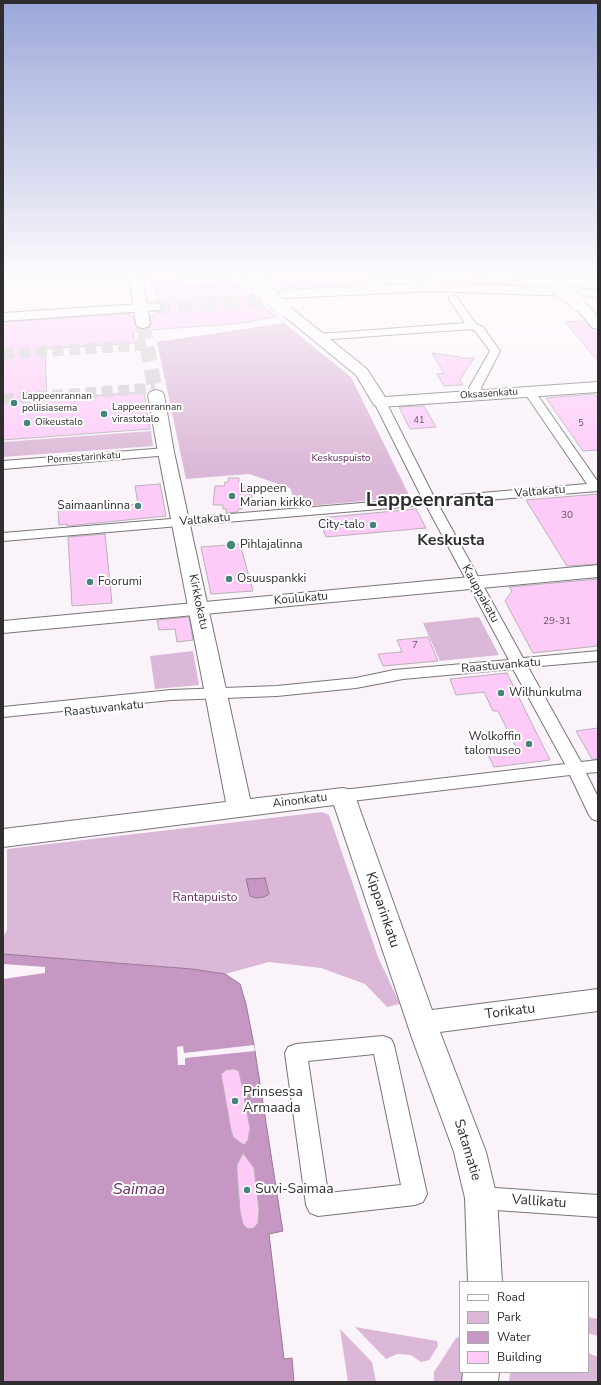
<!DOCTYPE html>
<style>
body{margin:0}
#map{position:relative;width:601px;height:1385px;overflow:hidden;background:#faf4fa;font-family:"Nunito Sans",sans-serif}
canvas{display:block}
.frame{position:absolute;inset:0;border:4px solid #2f2d2f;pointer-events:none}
.legend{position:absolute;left:459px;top:1281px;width:130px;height:92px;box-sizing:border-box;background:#fff;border:1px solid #acabac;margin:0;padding:5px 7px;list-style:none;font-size:12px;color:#2f2d2f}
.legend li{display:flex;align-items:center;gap:8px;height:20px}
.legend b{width:20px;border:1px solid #acabac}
</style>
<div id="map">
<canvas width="601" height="1385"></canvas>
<div class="frame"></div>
<ul class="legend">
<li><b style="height:5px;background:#fff"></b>Road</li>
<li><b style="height:11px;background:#dbb8d7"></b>Park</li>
<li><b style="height:11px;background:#c797c3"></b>Water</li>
<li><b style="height:11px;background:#fecbf9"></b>Building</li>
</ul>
</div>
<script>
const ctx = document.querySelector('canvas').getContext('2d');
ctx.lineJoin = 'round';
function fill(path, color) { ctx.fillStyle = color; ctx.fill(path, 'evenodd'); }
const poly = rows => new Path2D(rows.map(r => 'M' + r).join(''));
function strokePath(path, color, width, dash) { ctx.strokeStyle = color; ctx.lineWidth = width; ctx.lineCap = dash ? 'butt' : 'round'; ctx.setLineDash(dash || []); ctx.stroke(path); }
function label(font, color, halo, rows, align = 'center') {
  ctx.font = font + ' "Nunito Sans",sans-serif'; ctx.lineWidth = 4; ctx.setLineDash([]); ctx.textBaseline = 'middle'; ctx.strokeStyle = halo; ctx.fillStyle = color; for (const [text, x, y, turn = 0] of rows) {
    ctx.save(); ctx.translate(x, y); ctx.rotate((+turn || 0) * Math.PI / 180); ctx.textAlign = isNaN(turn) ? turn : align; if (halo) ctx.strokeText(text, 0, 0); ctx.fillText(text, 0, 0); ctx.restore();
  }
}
const green = poly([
 [441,274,541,287,542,288,445,284,436,281,431,275],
 [508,274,523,274,518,280,512,281,478,278],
 [284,323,351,377,410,497,297,507,290,488,249,474,186,479,157,342],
 [151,431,153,446,3,457,3,442],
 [479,617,499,655,440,661,423,623],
 [193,651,199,685,155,689,150,656],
 [322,812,329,815,378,957,400,1004,387,1007,365,984,321,968,269,962,225,974,192,969,3,954,3,937,7,930,7,849],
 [588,1317,598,1319,598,1336,588,1333],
 [355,1327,437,1341,438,1346,429,1360,421,1362,411,1355,397,1354,386,1359],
 [340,1329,372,1362,376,1382,348,1382],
 [460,1337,460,1372,465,1372,463,1382,434,1382,434,1372,456,1338],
 [588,1353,598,1357,598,1382,509,1382,510,1372,588,1372]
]);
const water = poly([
 [265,878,269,894,264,897,256,898,250,896,246,879,265,878],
 [3,954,192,969,225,974,240,984,246,1004,254,1045,282,1226,283,1231,269,1234,284,1359,292,1358,294,1382,3,1382,3,954]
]);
const pier = poly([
 [3,964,45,967,45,973,3,979],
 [254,1045,255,1051,185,1058,185,1065,178,1065,177,1047,183,1046,184,1053]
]);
const building = poly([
 [151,274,180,274,183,286,236,283,276,317,235,324,133,331,135,343,45,349,47,399,144,392,150,429,3,440,3,322,130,314,130,316,133,316,137,328,143,329,148,328,151,324,150,315,155,315,155,312,161,312,163,308,161,303,158,302,151,274],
 [266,274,365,274,365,283,282,288,266,274],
 [584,321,598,336,598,361,565,322,584,321],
 [432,353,460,357,461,358,474,358,460,380,463,385,444,386,437,374,444,373,432,353],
 [595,394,598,399,598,450,583,451,546,398,595,394],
 [424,406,436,427,410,429,399,407,424,406],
 [229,478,239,478,239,482,243,482,243,486,252,486,252,504,242,504,242,509,238,509,238,512,226,513,227,509,223,509,223,505,213,505,215,486,224,486,225,482,228,482,229,478],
 [160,484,166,516,67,526,67,524,59,525,58,510,138,504,135,486,160,484],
 [598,494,598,564,567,566,526,500,598,494],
 [416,509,426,528,326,537,319,518,416,509],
 [105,534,112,603,72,606,68,537,105,534],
 [240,544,253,591,211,594,201,547,240,544],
 [598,579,598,646,533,653,505,601,512,591,509,587,598,579],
 [189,617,193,640,177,642,175,629,159,630,157,620,189,617],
 [428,637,438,661,383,666,378,654,402,652,397,640,428,637],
 [507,673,531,722,550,760,494,767,487,753,517,749,498,711,493,711,484,692,456,695,450,679,507,673],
 [598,728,598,759,592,759,576,731,598,728],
 [234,1069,239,1071,250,1128,248,1140,244,1145,233,1137,231,1130,221,1074,226,1070,234,1069],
 [243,1153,254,1168,259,1209,258,1223,254,1228,248,1229,243,1224,240,1211,237,1171,237,1165,243,1153]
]);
const streetTunnel = poly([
 [3,354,147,345],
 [3,399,155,388]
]);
const secondaryTunnel = poly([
 [143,324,156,395]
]);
const primaryTunnel = poly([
 [155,307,292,299]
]);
const street = poly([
 [453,295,456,296,476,324,483,327,500,351,481,388,484,395,482,397,474,397,469,388,490,351,475,331,471,329,319,340,314,337,319,334,465,323,448,298,453,295],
 [530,389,534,390,598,482,598,491,438,504,523,658,598,651,598,661,528,667,581,762,598,760,598,772,586,773,598,797,598,821,592,819,589,815,570,775,343,802,337,800,334,796,337,792,343,790,565,764,513,669,403,679,356,688,277,696,171,700,3,717,3,707,171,690,277,686,356,678,394,670,509,660,426,505,3,541,3,533,422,498,374,402,376,400,380,399,384,400,386,402,434,497,587,484,524,392,526,390,530,389],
 [166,448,170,449,172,452,170,455,3,469,3,461,166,448],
 [383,1036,391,1039,394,1045,427,1194,423,1202,415,1205,318,1216,310,1213,306,1205,285,1053,288,1047,296,1044,383,1036],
 [374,1054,401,1185,328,1193,308,1061,374,1054],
 [481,1187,598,1195,598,1217,481,1209,473,1206,469,1198,473,1190,481,1187]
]);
const secondary = poly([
 [129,274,142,274,150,324,148,327,143,328,138,327,136,324,129,274],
 [235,274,250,274,268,289,266,292,261,293,256,292,235,274],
 [284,305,289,306,367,369,385,397,598,382,598,392,380,407,374,405,356,375,279,312,277,309,279,306,284,305],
 [156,390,162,392,164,395,174,452,250,799,343,788,352,790,355,796,432,1010,598,989,598,1011,440,1032,486,1152,497,1198,502,1282,468,1282,465,1198,454,1152,412,1038,334,805,3,847,3,829,226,802,158,452,148,395,150,392,156,390],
 [463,1372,499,1372,498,1382,462,1382,463,1372]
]);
const primary = poly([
 [431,283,598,289,598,297,431,291,286,298,281,297,279,294,281,291,286,290,431,283],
 [578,299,583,300,598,317,598,329,593,328,571,303,573,300,578,299],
 [155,303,160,304,162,307,160,310,3,321,3,313,155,303],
 [598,565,598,577,3,633,3,621,598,565]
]);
const secondaryBridge = poly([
 [261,289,284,309]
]);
const primaryBridge = poly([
 [557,286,578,303]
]);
const markers = [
 [14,403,4,"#438679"],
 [104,414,4,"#438679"],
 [27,423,4,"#438679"],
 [232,496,4,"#438679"],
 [138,506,4,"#438679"],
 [373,525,4,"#438679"],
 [231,545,5,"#438679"],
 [229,579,4,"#438679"],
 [90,582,4,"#438679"],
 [501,693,4,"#438679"],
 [529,744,4,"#438679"],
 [235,1101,4,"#438679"],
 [247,1190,4,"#438679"]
];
const farNumbernames = [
 ["41",419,421],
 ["5",581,424]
];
const farStreetnames = [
 ["Oksasenkatu",489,394,-4],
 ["Pormestarinkatu",84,458,-4]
];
const farPoinames = [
 ["Lappeenrannan",22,397],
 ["poliisiasema",22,409],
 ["Lappeenrannan",112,408],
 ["virastotalo",112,420],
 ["Oikeustalo",35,423]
];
const farParknames = [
 ["Keskuspuisto",341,459]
];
const numberNames = [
 ["30",567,516],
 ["29-31",557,622],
 ["7",415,646]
];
const poiNames = [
 ["Lappeen",240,489],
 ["Marian kirkko",240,503],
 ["Saimaanlinna",130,506,"right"],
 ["City-talo",365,525,"right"],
 ["Pihlajalinna",240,545],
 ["Osuuspankki",237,579],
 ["Foorumi",98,582],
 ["Wilhunkulma",509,693],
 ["Wolkoffin",521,737,"right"],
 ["talomuseo",521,751,"right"]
];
const streetNames = [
 ["Valtakatu",540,492,-5],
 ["Valtakatu",205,520,-5],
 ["Kauppakatu",480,594,61],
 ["Koulukatu",301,599,-5],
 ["Kirkkokatu",198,602,78],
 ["Raastuvankatu",501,666,-5],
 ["Raastuvankatu",104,709,-6],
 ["Ainonkatu",300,801,-7]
];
const parkNames = [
 ["Rantapuisto",205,898]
];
const nearStreetnames = [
 ["Kipparinkatu",382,910,71],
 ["Torikatu",510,1012,-7],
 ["Satamatie",467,1150,73],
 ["Vallikatu",539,1202,4]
];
const nearPoinames = [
 ["Prinsessa",243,1093],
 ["Armaada",243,1109],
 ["Suvi-Saimaa",255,1190]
];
const districtNames = [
 ["Keskusta",451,541]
];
const nearWaternames = [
 ["Saimaa",139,1190]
];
const townNames = [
 ["Lappeenranta",430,501]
];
fill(green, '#dbb8d7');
fill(water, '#c797c3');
strokePath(water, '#997797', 1);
fill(pier, '#faf4fa');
fill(building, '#fecbf9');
strokePath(building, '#b6b1b6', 1);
strokePath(streetTunnel, '#d1ccd1', 11, [11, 5.5]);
strokePath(secondaryTunnel, '#d1ccd1', 15, [15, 8]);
strokePath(primaryTunnel, '#d1ccd1', 15, [15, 8]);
strokePath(street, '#7a7579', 2);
strokePath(secondary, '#7a7579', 2);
strokePath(primary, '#7a7579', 2);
fill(street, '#fff');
fill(secondary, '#fff');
fill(primary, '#fff');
strokePath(secondaryBridge, '#7a7579', 16, []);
strokePath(primaryBridge, '#7a7579', 16, []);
strokePath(secondaryBridge, '#fff', 15);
strokePath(primaryBridge, '#fff', 15);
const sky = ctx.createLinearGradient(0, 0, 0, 468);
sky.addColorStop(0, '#9ba8d9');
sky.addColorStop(0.59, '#fdfafd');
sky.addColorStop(1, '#fdfafd00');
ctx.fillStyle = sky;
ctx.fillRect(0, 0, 601, 468);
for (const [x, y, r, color] of markers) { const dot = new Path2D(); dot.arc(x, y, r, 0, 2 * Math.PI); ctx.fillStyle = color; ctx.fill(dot); strokePath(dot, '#fff', 1.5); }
label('9px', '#635462', null, farNumbernames);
label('10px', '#2f2d2f', '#fff', farStreetnames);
label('10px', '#2f2d2f', '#fff', farPoinames, 'left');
label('10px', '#61275e', '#fff', farParknames);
label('10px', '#635462', null, numberNames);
label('12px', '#2f2d2f', '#fff', poiNames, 'left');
label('12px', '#2f2d2f', '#fff', streetNames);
label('12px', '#61275e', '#fff', parkNames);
label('14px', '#2f2d2f', '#fff', nearStreetnames);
label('14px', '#2f2d2f', '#fff', nearPoinames, 'left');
label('bold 16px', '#2f2d2f', '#fff', districtNames);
label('italic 16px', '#662c63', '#fff', nearWaternames);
label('bold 20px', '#2f2d2f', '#fff', townNames);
</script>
